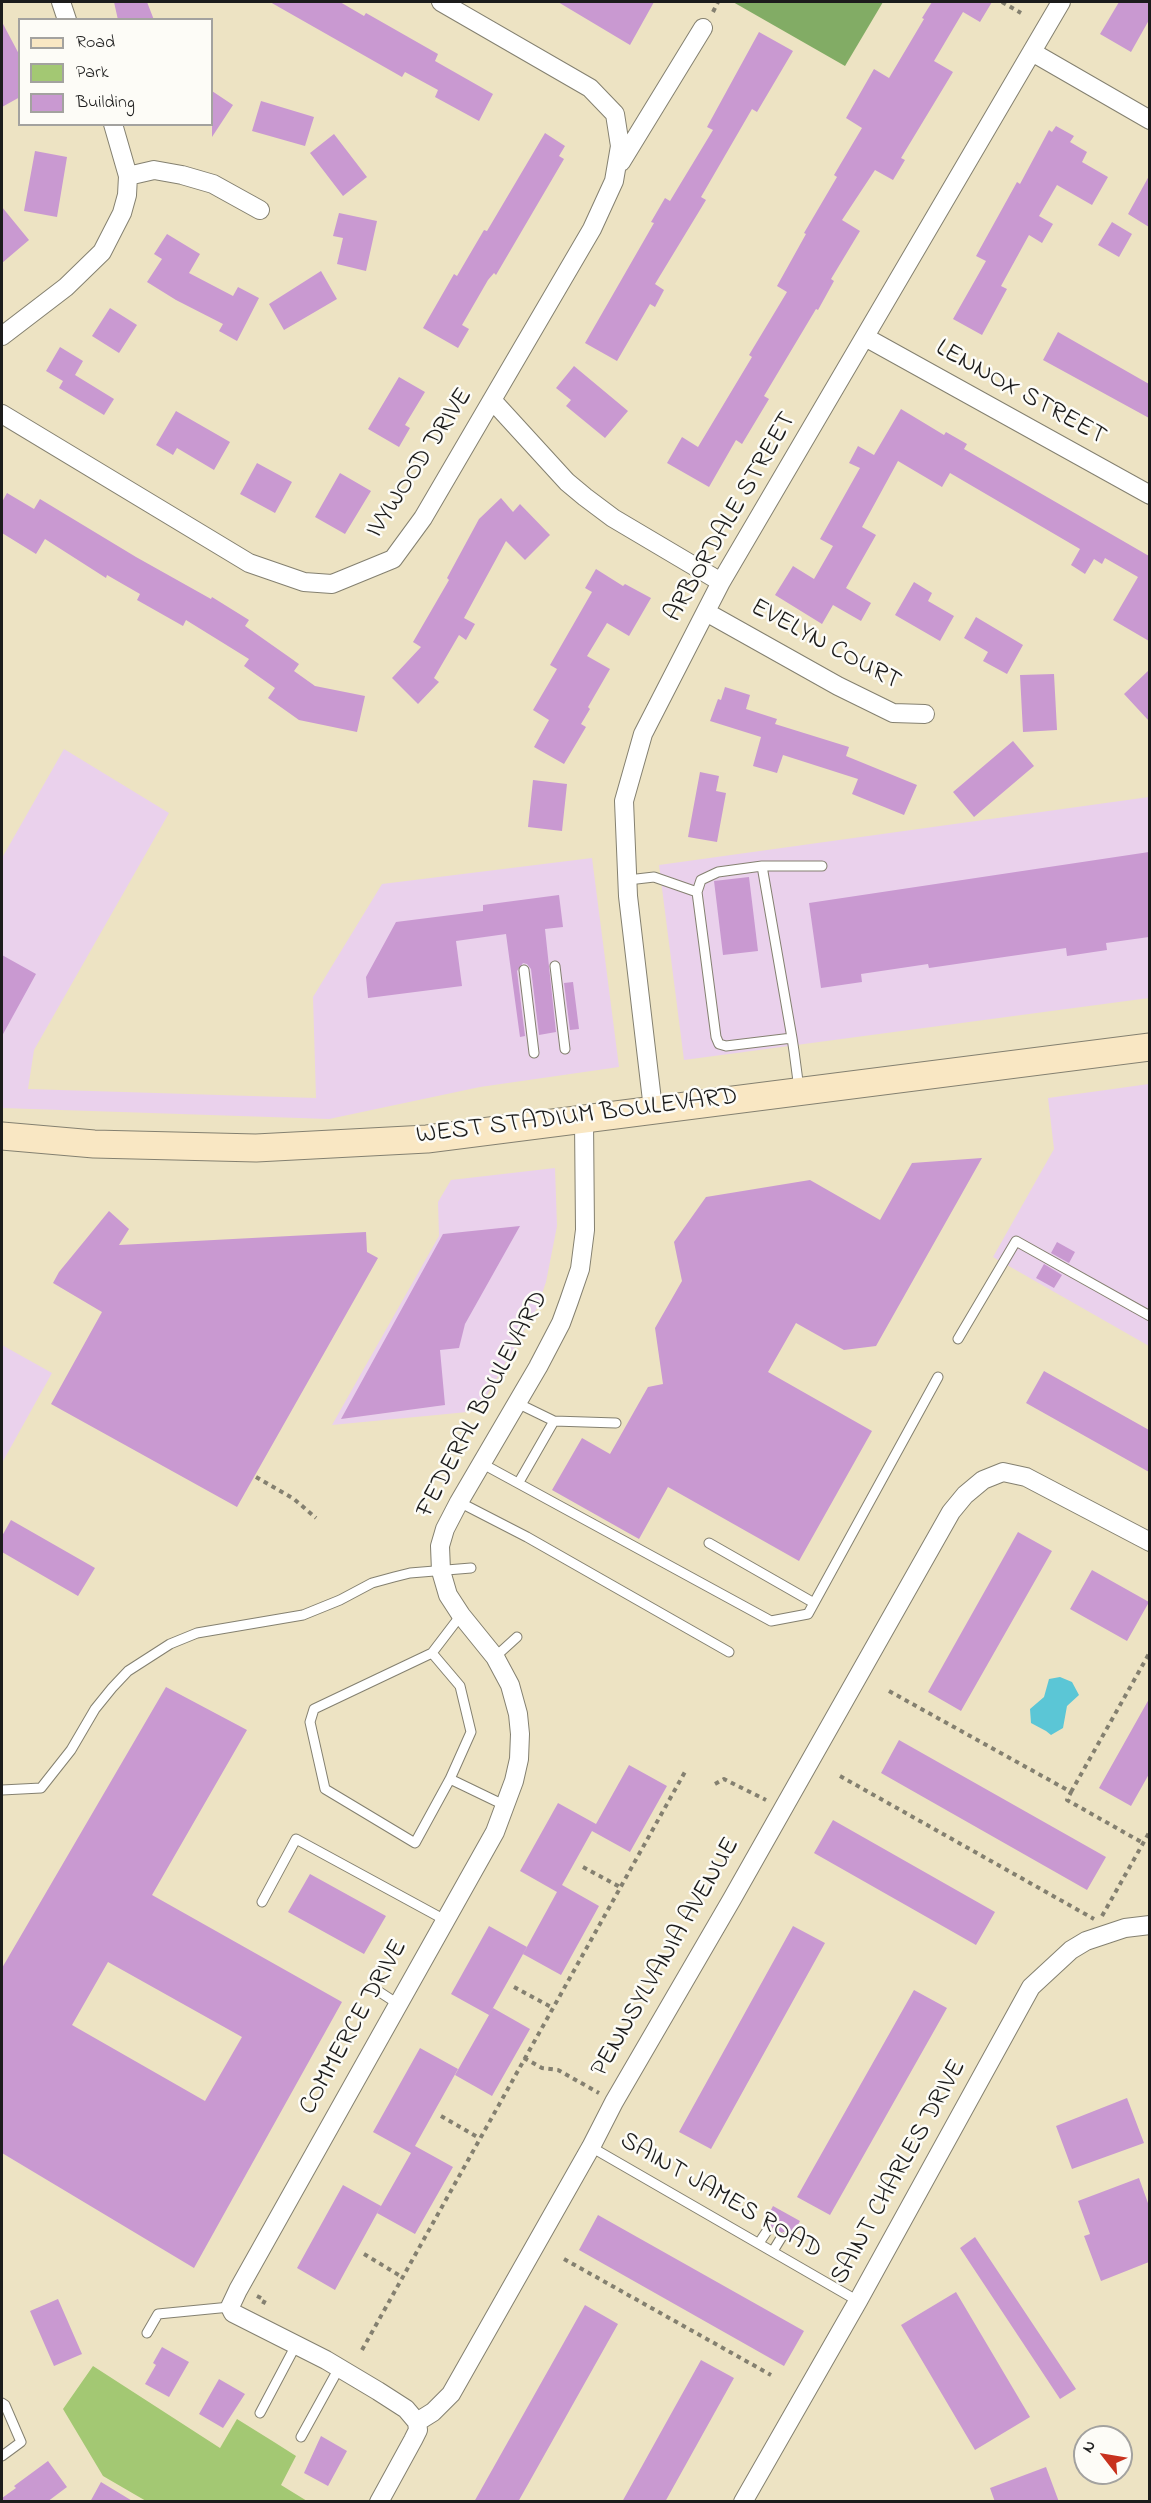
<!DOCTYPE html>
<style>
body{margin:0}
#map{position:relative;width:1151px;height:2503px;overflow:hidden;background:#ede3c3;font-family:"Indie Flower",sans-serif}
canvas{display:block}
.frame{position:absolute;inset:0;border:3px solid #1c1c1c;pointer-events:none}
.legend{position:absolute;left:18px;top:18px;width:195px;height:108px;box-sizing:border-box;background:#fdfcf7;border:2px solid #a3a29f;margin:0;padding:8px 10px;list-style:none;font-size:18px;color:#1c1c1c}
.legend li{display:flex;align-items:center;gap:12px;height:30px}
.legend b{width:30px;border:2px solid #a3a29f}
.north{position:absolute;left:1073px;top:2425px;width:60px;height:60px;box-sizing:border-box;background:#fdfcf7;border:2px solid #a3a29f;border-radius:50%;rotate:301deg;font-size:16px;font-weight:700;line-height:24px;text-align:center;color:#1c1c1c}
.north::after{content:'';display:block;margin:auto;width:21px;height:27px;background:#c8321e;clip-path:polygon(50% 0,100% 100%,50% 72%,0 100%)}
</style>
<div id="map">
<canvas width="1151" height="2503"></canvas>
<div class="frame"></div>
<ul class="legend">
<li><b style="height:8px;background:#f9e7c3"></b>Road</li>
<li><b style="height:16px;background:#a3c873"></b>Park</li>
<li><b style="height:16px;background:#c999d1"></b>Building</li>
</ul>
<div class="north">N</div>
</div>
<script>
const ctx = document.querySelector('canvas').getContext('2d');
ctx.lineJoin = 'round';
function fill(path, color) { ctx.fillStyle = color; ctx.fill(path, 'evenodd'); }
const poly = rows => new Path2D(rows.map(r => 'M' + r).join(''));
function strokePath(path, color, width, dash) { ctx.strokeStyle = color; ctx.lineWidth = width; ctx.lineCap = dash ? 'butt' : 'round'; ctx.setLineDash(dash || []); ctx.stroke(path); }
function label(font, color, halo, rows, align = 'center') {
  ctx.font = font + ' "Indie Flower",sans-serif'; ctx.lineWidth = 5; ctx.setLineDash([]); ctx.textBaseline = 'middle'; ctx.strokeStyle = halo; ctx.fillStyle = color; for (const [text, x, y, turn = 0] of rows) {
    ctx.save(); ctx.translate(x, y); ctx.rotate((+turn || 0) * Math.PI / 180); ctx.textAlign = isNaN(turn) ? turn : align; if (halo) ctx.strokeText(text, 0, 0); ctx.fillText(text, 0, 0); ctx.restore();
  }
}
const built = poly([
 [64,749,169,813,34,1050,28,1089,316,1098,313,997,382,884,592,858,619,1067,480,1087,329,1119,2,1108,2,858],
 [1149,797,1149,998,684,1060,659,865],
 [1149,1084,1149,1346,993,1257,1054,1149,1048,1098],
 [555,1168,557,1226,546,1282,537,1308,478,1411,332,1425,439,1236,438,1202,451,1180],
 [2,1345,52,1373,2,1463]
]);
const green = poly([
 [93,2366,220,2448,237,2419,274,2442,296,2456,281,2485,307,2501,146,2501,103,2476,63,2409]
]);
const forest = poly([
 [733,2,883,2,845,66]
]);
const water = poly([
 [1060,1677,1072,1682,1079,1695,1067,1706,1063,1728,1051,1735,1046,1731,1031,1723,1030,1709,1044,1697,1049,1679]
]);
const building = poly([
 [114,2,147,2,154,20,118,20],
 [270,2,340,2,364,16,366,13,438,54,435,61,493,94,479,121,435,97,438,90,405,72,402,77],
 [558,2,654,2,630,45],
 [932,2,992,2,980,22,963,12,934,61,953,72,901,158,905,160,893,180,875,170,842,220,860,231,831,279,834,281,818,310,816,309,764,396,769,399,742,444,736,440,709,487,667,463,682,437,698,447,752,357,749,355,787,292,777,286,806,234,804,233,837,177,834,175,862,128,846,118,874,69,889,78,924,19,922,18],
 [1119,2,1149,2,1149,20,1131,52,1100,34],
 [2,22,20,56,20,97,2,107],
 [759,32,793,51,757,112,752,109,701,197,706,200,655,284,664,290,655,307,650,304,617,361,585,343,654,223,651,222,665,198,670,201,713,130,707,127],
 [212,91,233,105,212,137],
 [261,101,314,117,305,146,252,131],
 [1056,126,1074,136,1070,142,1087,152,1082,162,1108,177,1092,205,1057,185,1039,216,1053,224,1042,243,1029,235,1001,286,1007,289,982,335,953,319,986,261,976,256,1017,182,1020,184,1049,130,1052,132],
 [545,133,565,146,559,156,564,159,496,275,494,273,488,280,462,325,469,329,458,348,423,328,454,274,457,276,484,230,487,231],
 [334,134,367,177,343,196,310,153],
 [35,151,67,157,57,217,24,211],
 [1149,176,1149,227,1128,214],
 [2,207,29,240,2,263],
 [339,213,377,221,366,271,337,264,343,238,333,236],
 [1112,222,1132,234,1119,257,1098,245],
 [167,234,200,254,189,273,233,296,238,287,259,298,237,341,219,331,223,324,176,300,147,282,162,259,154,254],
 [321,271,337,299,284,330,269,304],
 [110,308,137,325,119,353,92,336],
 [1058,332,1149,384,1149,418,1043,360],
 [60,347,83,361,75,375,114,399,104,415,59,388,63,381,46,371],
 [574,366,628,411,605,438,566,406,571,400,556,388],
 [399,377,425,392,405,425,410,428,399,447,368,429],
 [901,409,944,435,946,432,967,444,964,449,1149,556,1149,641,1113,620,1138,577,1105,558,1102,564,1094,559,1085,574,1071,565,1080,549,950,473,942,487,898,461,862,527,876,535,846,588,871,603,861,621,833,605,822,624,775,595,793,566,814,579,833,546,820,539,860,468,849,463,858,446,874,455],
 [176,411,230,442,214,470,177,448,173,455,156,445],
 [257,463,292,482,275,513,240,494],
 [340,473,371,491,345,534,315,517],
 [7,493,34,509,40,499,136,557,211,599,212,597,249,620,245,626,299,664,294,671,315,686,365,696,357,732,299,720,268,698,275,688,244,666,249,659,186,620,183,626,137,600,140,594,107,575,106,578,45,539,36,554,2,533,2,502],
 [501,498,513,512,520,504,550,535,525,560,506,541,464,618,475,624,466,640,459,635,434,678,439,682,418,704,392,678,421,647,413,642,449,580,447,578,479,519],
 [596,569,623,586,625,584,651,598,629,636,607,623,587,656,610,669,588,707,590,709,581,724,586,727,564,764,534,747,549,720,533,710,557,669,550,665,592,592,585,588],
 [914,582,932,593,928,601,954,616,940,641,895,615],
 [976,617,1023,645,1007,674,983,661,988,652,964,638],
 [1149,670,1149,721,1124,694],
 [1054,674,1057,730,1023,732,1020,675],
 [725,687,750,695,746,709,777,719,775,724,849,747,846,756,917,785,904,815,852,794,858,779,783,755,777,773,753,766,761,737,710,721,718,699,721,700],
 [1013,741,1034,766,974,817,953,792],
 [700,772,719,776,716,791,726,793,717,842,688,837],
 [533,780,567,784,562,831,528,827],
 [1149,852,1149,937,1106,943,1107,950,1067,956,1066,948,929,968,928,964,861,974,862,982,821,988,809,903],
 [749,877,758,951,723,955,714,881],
 [559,895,563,927,545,929,556,1032,539,1035,531,969,527,964,523,963,517,971,525,1036,520,1037,506,934,456,941,462,986,368,998,366,977,396,922,483,911,483,905],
 [2,955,36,974,2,1036],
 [573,982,579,1029,570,1030,564,983],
 [982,1158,876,1346,844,1350,796,1323,768,1372,872,1431,799,1561,668,1487,639,1539,552,1490,582,1438,610,1454,648,1387,663,1384,655,1328,682,1281,674,1242,706,1197,810,1180,880,1220,912,1163],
 [109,1211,129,1229,119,1245,366,1232,367,1252,378,1258,237,1507,51,1404,102,1312,53,1283,59,1272],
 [520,1226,465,1324,459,1348,440,1350,445,1405,341,1419,443,1234],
 [1057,1242,1075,1252,1069,1263,1051,1253],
 [1044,1264,1062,1275,1054,1288,1036,1278],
 [1044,1371,1149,1430,1149,1472,1026,1403],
 [11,1520,95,1568,78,1596,2,1552,2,1536],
 [1018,1532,1052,1551,961,1711,928,1692],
 [1092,1570,1149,1602,1127,1641,1070,1609],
 [166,1687,247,1730,152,1895,342,2002,194,2268,2,2153,2,1968],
 [108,1962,242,2037,205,2101,72,2025],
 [1149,1699,1149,1774,1131,1806,1099,1788],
 [899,1740,1106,1857,1087,1890,881,1773],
 [629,1765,667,1786,630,1852,592,1831,562,1885,599,1906,561,1975,523,1954,557,1892,520,1871,558,1803,596,1824],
 [833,1820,995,1912,976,1945,814,1853],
 [310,1874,386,1916,364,1954,288,1912],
 [489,1926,527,1947,489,2015,451,1994],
 [793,1926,825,1943,711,2149,679,2132],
 [914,1990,947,2008,830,2215,797,2197],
 [493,2008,530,2029,492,2096,455,2075],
 [420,2048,458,2069,415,2146,453,2167,415,2234,377,2213,411,2153,373,2132],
 [1127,2098,1144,2143,1072,2169,1056,2126],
 [1139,2178,1149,2206,1149,2262,1101,2281,1084,2236,1090,2234,1078,2201],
 [343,2185,381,2206,335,2290,297,2268],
 [773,2206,800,2221,790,2240,784,2232,777,2233,770,2225,763,2225],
 [598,2215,804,2331,784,2366,579,2250],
 [975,2237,1076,2389,1060,2399,960,2248],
 [956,2292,1030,2417,975,2450,901,2325],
 [58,2299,82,2354,54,2366,30,2311],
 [585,2305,618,2324,518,2502,474,2502],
 [162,2347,189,2362,169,2397,145,2384,156,2365,153,2363],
 [701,2360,734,2378,665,2502,622,2502],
 [219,2379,245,2394,223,2428,199,2414],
 [321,2436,347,2451,328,2486,304,2473],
 [48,2461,67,2487,47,2502,2,2502,2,2498,16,2488,14,2486],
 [1046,2467,1059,2502,995,2502,990,2488],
 [101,2482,134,2502,90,2502]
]);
const path = poly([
 [1002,2,1021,13],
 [713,12,718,2],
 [256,1477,294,1499,316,1518],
 [889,1691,1071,1792,1067,1800,1143,1843],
 [840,1776,1094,1919],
 [715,1784,724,1779,766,1800],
 [1071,1792,1150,1652],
 [583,1867,620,1887],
 [1102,1916,1150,1831],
 [514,1987,553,2008],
 [524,2058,542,2068,558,2070,599,2093],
 [441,2116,479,2138],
 [364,2254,402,2277],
 [564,2259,771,2375],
 [257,2296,265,2300,261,2308],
 [362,2350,686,1770]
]);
const service = poly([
 [762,866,822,866],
 [628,880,654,877,697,892],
 [555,966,565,1049],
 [524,970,534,1053],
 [792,1038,726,1046,719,1044,716,1037,697,892,701,880,718,872,762,866,792,1038,794,1051,799,1089],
 [958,1339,1016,1241,1150,1316],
 [517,1403,554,1421,519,1482],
 [554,1421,616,1423],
 [481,1463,771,1621,808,1614,938,1377],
 [459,1502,527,1537,729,1652],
 [709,1543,814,1603],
 [461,1615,432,1653,314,1709,310,1722,325,1789,415,1843,450,1779,506,1806],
 [432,1653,460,1686,471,1732,450,1779],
 [495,1657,517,1637],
 [2,1790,41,1788,71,1750,95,1709,112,1688,128,1671,170,1644,197,1633,303,1615,340,1600,372,1583,394,1577,410,1573,471,1568],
 [262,1902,296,1839,445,1920],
 [372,1987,398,2004],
 [591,2147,858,2301],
 [759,2243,767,2231],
 [773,2251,781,2238],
 [147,2333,158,2314,230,2307],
 [2,2403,5,2405,21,2442,2,2456],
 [260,2413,296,2345],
 [301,2437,339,2368]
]);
const minor = poly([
 [61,2,67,20],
 [1032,52,1150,120],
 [621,162,703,28],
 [128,176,154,170,182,175,213,184,260,210],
 [2,336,66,287,102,252,122,213,127,195,128,176,113,124],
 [865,337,1150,495],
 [492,400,567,482,585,497,613,518,721,582],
 [2,414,249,563,304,582,332,584,393,559,423,518,592,229,614,181,620,146,615,114,590,88,441,2],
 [706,612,838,686,893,713,925,714],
 [653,1109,628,896,624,801,643,734,721,582,1061,2],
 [417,2422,406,2409,378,2391,326,2360,233,2313,230,2307,238,2290,495,1832,514,1781,519,1759,520,1734,518,1714,510,1685,495,1657,461,1615,448,1595,441,1571,440,1546,445,1529,459,1502,538,1367,561,1323,569,1301,580,1269,585,1230,584,1120],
 [417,2422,433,2412,451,2394,591,2147,614,2102,732,1899,951,1512,965,1495,983,1480,1003,1472,1026,1477,1150,1542],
 [379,2502,413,2440,418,2430,417,2422],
 [743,2502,858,2301,1031,1987,1071,1950,1086,1941,1125,1928,1150,1925]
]);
const secondary = poly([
 [2,1136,94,1144,256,1148,427,1139,1150,1047]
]);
const streetNames = [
 ["LENNOX STREET",1020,394,29],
 ["IVYWOOD DRIVE",421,464,-57],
 ["ARBORDALE STREET",732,518,-60],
 ["EVELYN COURT",825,646,28],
 ["WEST STADIUM BOULEVARD",577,1118,-7],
 ["FEDERAL BOULEVARD",484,1405,-62],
 ["PENNSYLVANIA AVENUE",667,1958,-60],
 ["COMMERCE DRIVE",355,2028,-61],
 ["SAINT CHARLES DRIVE",900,2173,-61],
 ["SAINT JAMES ROAD",720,2197,30]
];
fill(built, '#ead1ec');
fill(green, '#a3c873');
fill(forest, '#82ac65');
fill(water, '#5bc6d6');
fill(building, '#c999d1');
strokePath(service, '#848070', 11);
strokePath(minor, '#848070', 20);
strokePath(secondary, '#848070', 29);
strokePath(path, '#848070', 4, [4.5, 4.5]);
strokePath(service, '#fff', 9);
strokePath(minor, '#fff', 18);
strokePath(secondary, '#f9e7c3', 27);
label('26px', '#1c1c1c', '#fdfcf7', streetNames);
</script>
